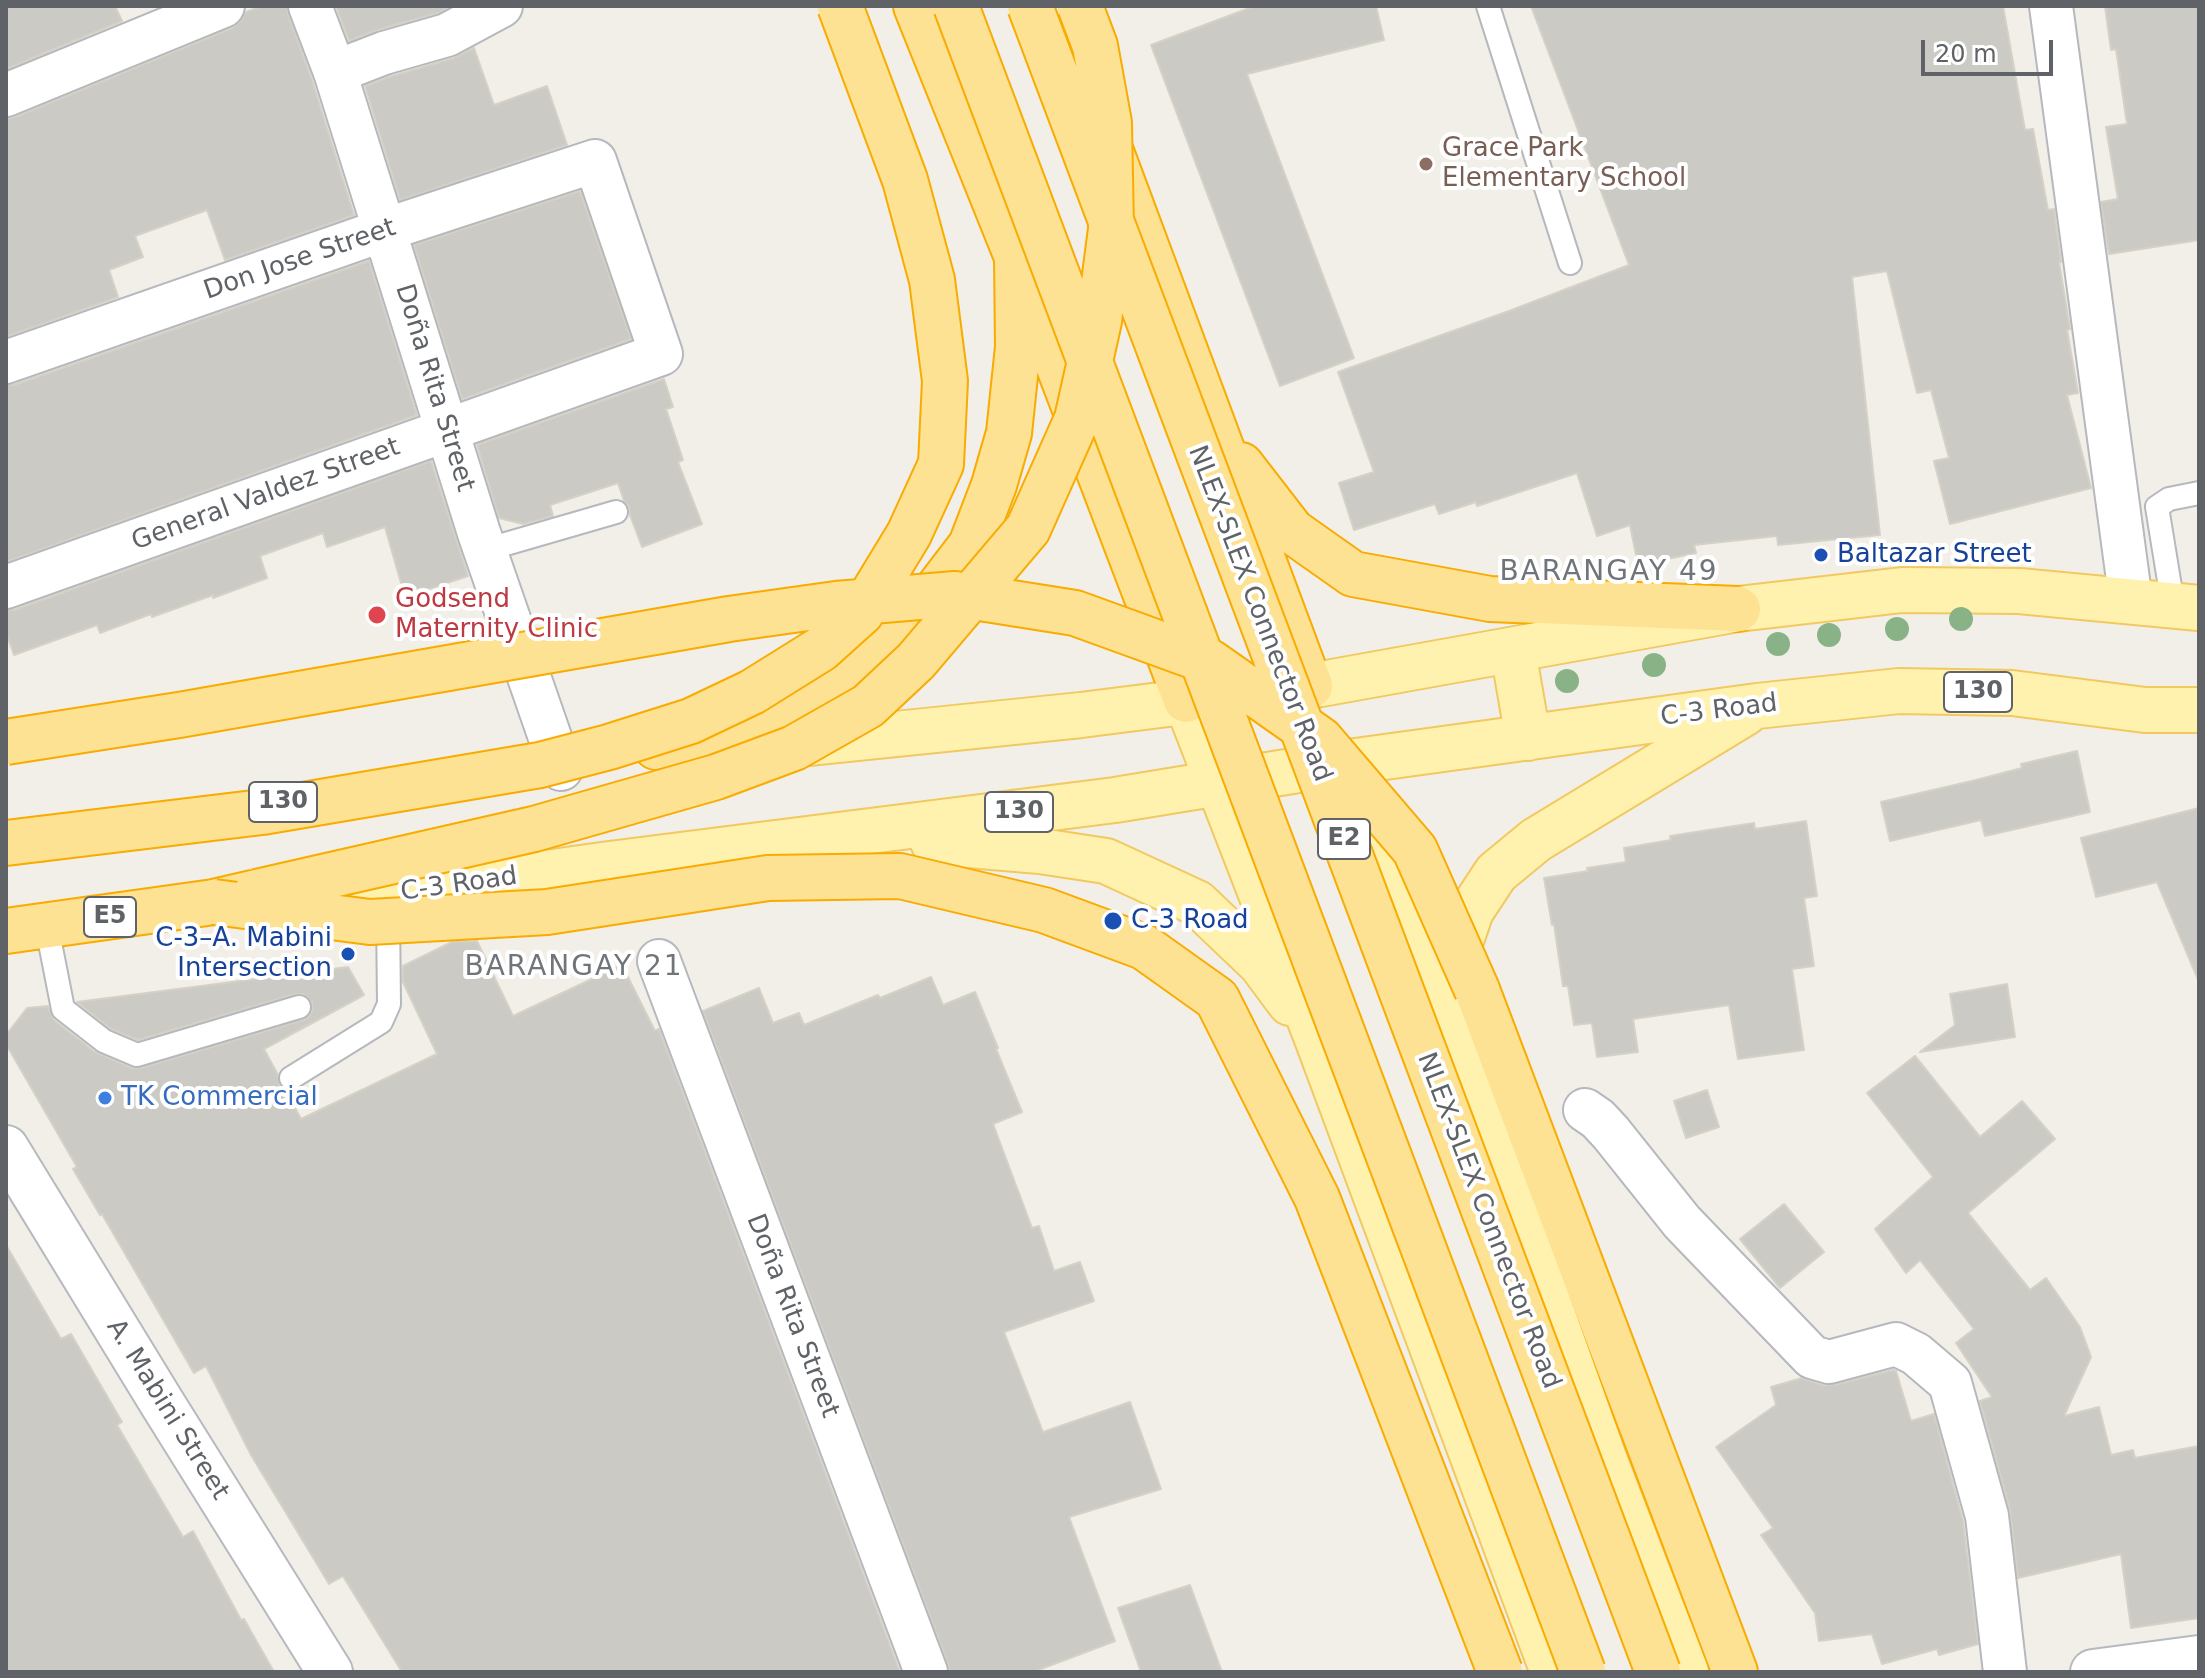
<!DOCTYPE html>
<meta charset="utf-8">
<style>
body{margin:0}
#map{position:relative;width:2205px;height:1678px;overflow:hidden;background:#f1efe8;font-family:"DejaVu Sans",sans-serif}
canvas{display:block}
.frame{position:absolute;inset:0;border:8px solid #5f6368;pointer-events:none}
.scale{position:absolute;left:1921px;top:40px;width:132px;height:36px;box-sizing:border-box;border:4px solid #5f6368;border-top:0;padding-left:10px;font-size:24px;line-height:28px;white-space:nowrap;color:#5f6368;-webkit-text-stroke:6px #fff;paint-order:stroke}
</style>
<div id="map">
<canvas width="2205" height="1678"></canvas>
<div class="frame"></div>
<div class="scale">20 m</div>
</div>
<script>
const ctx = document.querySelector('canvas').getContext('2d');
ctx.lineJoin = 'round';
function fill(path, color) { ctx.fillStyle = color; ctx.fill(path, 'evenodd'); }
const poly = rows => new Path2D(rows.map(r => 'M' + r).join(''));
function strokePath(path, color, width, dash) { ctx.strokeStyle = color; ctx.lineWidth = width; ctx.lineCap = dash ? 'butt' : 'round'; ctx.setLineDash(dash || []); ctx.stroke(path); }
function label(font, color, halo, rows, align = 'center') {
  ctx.font = font + ' "DejaVu Sans",sans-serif'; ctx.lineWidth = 8; ctx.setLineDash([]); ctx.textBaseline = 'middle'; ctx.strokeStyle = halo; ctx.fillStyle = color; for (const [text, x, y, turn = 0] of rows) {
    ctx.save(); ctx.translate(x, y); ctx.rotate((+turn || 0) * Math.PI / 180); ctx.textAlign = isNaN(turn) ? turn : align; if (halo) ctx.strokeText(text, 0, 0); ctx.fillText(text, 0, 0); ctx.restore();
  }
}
const building = poly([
 [6,6,115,6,122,21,6,69,6,6],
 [263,6,287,6,288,14,312,80,354,215,225,260,207,210,135,236,143,257,109,270,118,297,6,337,6,118,15,117,232,28,241,21,246,12,263,6],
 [336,6,447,6,447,8,438,13,377,30,349,41,336,6],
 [1255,6,1376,6,1384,40,1247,74,1354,358,1280,386,1151,45,1255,6],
 [1531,6,2003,6,2025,130,2033,129,2048,210,2054,209,2061,262,2059,262,2070,329,2067,330,2078,393,2067,395,2091,488,1950,524,1934,461,1949,458,1931,390,1917,393,1887,271,1852,277,1880,535,1778,545,1777,536,1694,545,1696,553,1638,565,1630,525,1597,536,1577,473,1477,506,1476,502,1439,514,1435,504,1354,530,1339,483,1374,472,1338,372,1509,311,1629,265,1531,6],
 [2105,6,2199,6,2199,240,2109,254,2101,202,2118,199,2106,127,2127,124,2116,49,2111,50,2105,6],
 [474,48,494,105,547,86,567,145,400,200,365,86,392,76,454,58,474,48],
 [580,191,631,339,462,399,414,245,580,191],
 [369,261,417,415,6,562,6,385,14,385,369,261],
 [664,379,673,407,666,409,683,460,678,462,702,524,642,547,630,515,629,507,624,501,618,483,550,505,553,516,523,524,499,518,477,445,664,379],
 [431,461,468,576,405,597,385,527,327,547,323,533,260,556,267,578,213,598,213,595,152,617,151,614,100,633,97,625,14,655,6,633,6,610,14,610,431,461],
 [2077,751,2090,812,1985,836,1981,820,1890,841,1881,802,1972,781,2022,768,2021,764,2077,751],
 [2199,808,2199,982,2157,882,2096,897,2081,838,2199,808],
 [1806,821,1817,896,1804,898,1814,966,1792,969,1804,1050,1738,1059,1729,1005,1633,1019,1638,1052,1597,1057,1592,1023,1574,1025,1568,986,1563,986,1554,924,1552,925,1544,878,1588,871,1587,868,1626,862,1624,848,1671,840,1670,836,1754,823,1755,829,1806,821],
 [477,941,513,1016,622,965,655,1031,659,1029,900,1672,402,1672,343,1576,329,1584,251,1455,206,1366,194,1373,102,1214,100,1215,73,1169,77,1167,6,1044,6,1035,27,1008,48,1006,54,1020,95,1052,132,1068,141,1068,303,1020,309,1017,312,1011,312,1002,303,994,295,994,138,1040,111,1029,77,1002,348,967,364,995,264,1049,278,1075,279,1085,286,1091,301,1119,437,1054,403,982,403,966,452,942,477,941],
 [931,977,943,1005,975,992,998,1048,996,1049,1022,1112,993,1124,1032,1228,1039,1226,1054,1271,1080,1262,1094,1301,1004,1332,1043,1432,1130,1402,1161,1489,1069,1517,1115,1641,1033,1672,949,1672,948,1664,703,1011,759,988,773,1023,799,1013,804,1025,878,995,880,998,931,977],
 [2007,984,2015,1037,1920,1052,1955,1025,1950,994,2007,984],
 [1915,1056,1980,1137,2022,1101,2055,1139,1968,1213,2030,1290,2046,1278,2080,1327,2091,1357,2064,1416,2099,1407,2111,1455,2133,1450,2135,1458,2199,1446,2199,1618,2131,1628,2121,1554,2018,1578,2010,1510,1980,1401,1992,1397,1956,1343,1974,1329,1920,1260,1906,1273,1875,1229,1933,1177,1867,1093,1915,1056],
 [1707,1090,1719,1127,1686,1138,1674,1101,1707,1090],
 [1784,1204,1824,1252,1780,1288,1740,1239,1784,1204],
 [6,1245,61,1339,71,1334,122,1422,117,1425,183,1537,193,1531,241,1620,244,1619,274,1672,6,1672,6,1245],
 [1893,1370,1896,1371,1911,1421,1934,1414,1963,1521,1978,1644,1939,1655,1937,1649,1882,1664,1872,1634,1819,1641,1815,1613,1761,1535,1773,1528,1716,1447,1776,1405,1771,1387,1802,1378,1822,1385,1835,1385,1893,1370],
 [1190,1585,1222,1672,1141,1672,1118,1608,1190,1585]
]);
const lane = poly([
 [1488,6,1570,263],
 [485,550,616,512],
 [2173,605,2157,507,2169,499,2199,493],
 [50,943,63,1009,104,1041,137,1055,299,1007],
 [291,1078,381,1022,389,1004,388,913]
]);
const street = poly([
 [310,6,335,72,479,533,561,769],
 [2051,6,2131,602],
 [335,72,384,53,447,35,501,6],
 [6,95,223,6],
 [6,362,384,230,595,161,661,354,6,587],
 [659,961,926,1672],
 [1585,1110,1598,1119,1611,1133,1682,1222,1812,1357,1829,1362,1896,1344,1916,1354,1950,1383,1987,1516,2005,1672]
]);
const secondary = poly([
 [6,1148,162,1403,330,1672],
 [2093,1672,2199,1658]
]);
const primary = poly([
 [1513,651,1528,738],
 [1186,700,1318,1041,1553,1672],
 [798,744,1081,715,1310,686,1738,609,1902,590,2019,591,2199,608],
 [1343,770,1467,1074,1605,1461,1686,1672],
 [933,842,1040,851,1106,861,1197,903,1261,964,1290,1003],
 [305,907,602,865,1115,800,1341,763,1757,706,1899,691,2012,693,2145,710,2199,710],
 [1455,974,1456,955,1471,911,1496,873,1536,840,1745,713]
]);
const highway = poly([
 [916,6,1017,257,1186,700],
 [1111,152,1310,686],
 [1241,465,1292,531,1353,574,1490,599,1738,609],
 [656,747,722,733,827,689,906,630,971,545,994,485,1009,433,1018,347,1017,257],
 [6,843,39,839],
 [6,931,214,902,253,893],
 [1477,990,1735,1672]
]);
const highwayBridge = poly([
 [956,6,1583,1672],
 [1030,6,1658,1672],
 [6,742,179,715,729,619,836,604,955,594,1075,613,1210,662,1321,740,1415,850,1477,990],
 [39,839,262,812,540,765,609,747,691,721,752,692,821,649,861,613,909,534,941,464,945,381,932,280,905,180,840,6],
 [257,892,534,829,716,777,794,748,868,706,916,661,1028,529,1077,419,1099,321,1111,229,1109,123,1095,46,1080,6],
 [214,902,370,922,547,912,768,878,900,876,1044,910,1144,947,1217,999,1317,1198,1500,1672]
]);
const trees = [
 [1961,619],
 [1897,629],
 [1829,635],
 [1778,644],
 [1654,665],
 [1567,681]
];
const markers = [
 [1426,164,8,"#8d6e63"],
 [1821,555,8,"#1a4fb4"],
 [377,615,10,"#e0444e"],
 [1113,921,10,"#1a4fb4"],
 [348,954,8,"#1a4fb4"],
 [105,1098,8,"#3f7fe0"]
];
const shields = [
 [1978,692,68],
 [283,802,68],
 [1019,812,68],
 [1344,839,52],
 [110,917,52]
];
const shieldNames = [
 ["130",1978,692],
 ["130",283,802],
 ["130",1019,812],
 ["E2",1344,839],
 ["E5",110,917]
];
const educationNames = [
 ["Grace Park",1442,149],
 ["Elementary School",1442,179]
];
const streetNames = [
 ["Don Jose Street",300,260,-19],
 ["Doña Rita Street",434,388,73],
 ["General Valdez Street",266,495,-20],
 ["NLEX-SLEX Connector Road",1259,614,69],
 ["C-3 Road",1719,711,-7],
 ["C-3 Road",459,885,-8],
 ["NLEX-SLEX Connector Road",1488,1221,69],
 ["Doña Rita Street",792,1316,69],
 ["A. Mabini Street",167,1410,58]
];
const transitNames = [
 ["Baltazar Street",1837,555],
 ["C-3 Road",1131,921],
 ["C-3–A. Mabini",332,939,"right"],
 ["Intersection",332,969,"right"]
];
const healthNames = [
 ["Godsend",395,600],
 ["Maternity Clinic",395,630]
];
const shopNames = [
 ["TK Commercial",121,1098]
];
const neighbourhoodNames = [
 ["BARANGAY 49",1609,573],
 ["BARANGAY 21",574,968]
];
fill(building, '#cccac5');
strokePath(building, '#d6d1c6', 2);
strokePath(lane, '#b5b8bc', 26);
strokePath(street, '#b5b8bc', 46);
strokePath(secondary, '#b6babf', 48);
strokePath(primary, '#f2c960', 48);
strokePath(highway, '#f9ab00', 48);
strokePath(lane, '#fff', 22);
strokePath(street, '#fff', 42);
strokePath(secondary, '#fff', 44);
strokePath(primary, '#fff2af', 44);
strokePath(highway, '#fde293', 44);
strokePath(highwayBridge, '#f9ab00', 48, []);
strokePath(highwayBridge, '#fde293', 44);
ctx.fillStyle = '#89b387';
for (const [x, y] of trees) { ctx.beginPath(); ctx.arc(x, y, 12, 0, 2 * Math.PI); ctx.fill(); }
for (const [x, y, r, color] of markers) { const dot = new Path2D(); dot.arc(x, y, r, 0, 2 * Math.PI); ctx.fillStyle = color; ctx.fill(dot); strokePath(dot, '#fff', 3); }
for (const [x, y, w] of shields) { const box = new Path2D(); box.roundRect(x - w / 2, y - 20, w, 40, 6); ctx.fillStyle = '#fff'; ctx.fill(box); strokePath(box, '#5f6368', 2); }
label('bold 24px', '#5f6368', null, shieldNames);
label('26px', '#785e54', '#fff', educationNames, 'left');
label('26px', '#5f6368', '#fff', streetNames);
label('26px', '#164399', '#fff', transitNames, 'left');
label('26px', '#be3a42', '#fff', healthNames, 'left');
label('26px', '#366cbe', '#fff', shopNames, 'left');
ctx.letterSpacing = '2px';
label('28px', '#70757a', '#fff', neighbourhoodNames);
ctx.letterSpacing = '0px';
</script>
